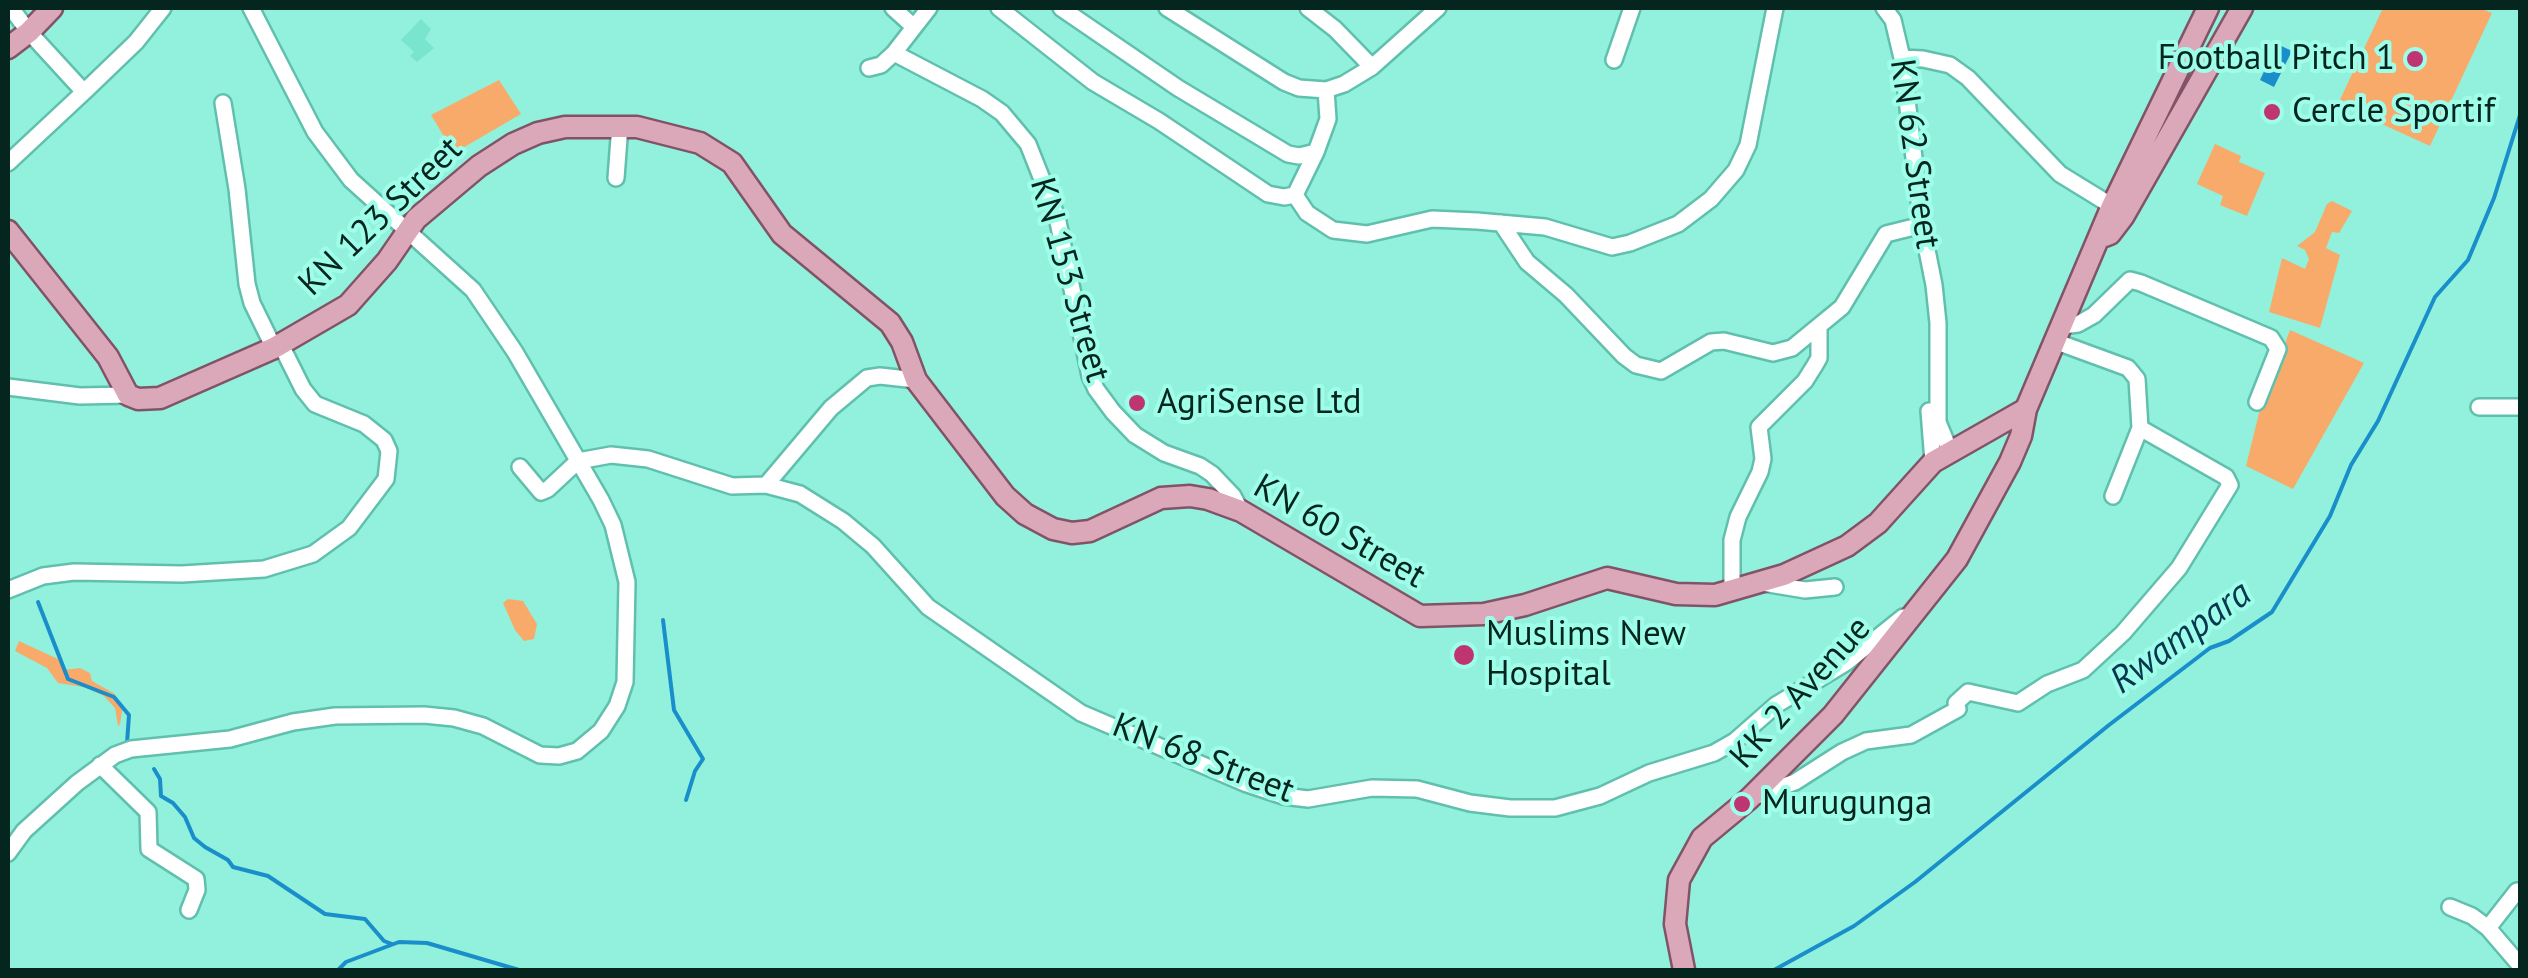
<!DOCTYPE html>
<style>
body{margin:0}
#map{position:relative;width:2528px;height:978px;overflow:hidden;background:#91f1dc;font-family:"PT Sans",sans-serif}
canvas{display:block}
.frame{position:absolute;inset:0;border:10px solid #05251f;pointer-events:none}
</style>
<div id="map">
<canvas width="2528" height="978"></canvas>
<div class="frame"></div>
</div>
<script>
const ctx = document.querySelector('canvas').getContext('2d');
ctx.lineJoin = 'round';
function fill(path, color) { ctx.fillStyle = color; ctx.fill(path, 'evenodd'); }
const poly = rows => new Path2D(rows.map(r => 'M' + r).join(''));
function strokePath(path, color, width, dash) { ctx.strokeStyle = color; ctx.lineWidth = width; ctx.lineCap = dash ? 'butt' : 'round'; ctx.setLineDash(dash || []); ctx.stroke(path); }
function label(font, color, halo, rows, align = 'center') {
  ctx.font = font + ' "PT Sans",sans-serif'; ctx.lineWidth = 8; ctx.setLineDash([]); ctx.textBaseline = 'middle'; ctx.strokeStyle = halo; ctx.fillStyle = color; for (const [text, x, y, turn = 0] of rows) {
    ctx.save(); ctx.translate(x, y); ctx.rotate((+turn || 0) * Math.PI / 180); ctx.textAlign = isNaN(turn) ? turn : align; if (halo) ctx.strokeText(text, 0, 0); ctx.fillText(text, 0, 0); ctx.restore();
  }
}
const built = poly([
 [421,19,431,29,425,39,434,48,417,62,410,56,414,52,401,40]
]);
const green = poly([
 [2383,8,2480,8,2492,13,2430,146,2338,104],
 [499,80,521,114,454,153,431,115],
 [2215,144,2241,156,2239,162,2265,173,2247,216,2220,205,2223,196,2197,184],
 [2332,201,2352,211,2339,233,2332,232,2326,248,2340,255,2320,328,2269,312,2282,258,2305,269,2309,259,2305,250,2297,246,2315,232,2327,204],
 [2290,330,2364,363,2293,489,2246,466,2260,409],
 [508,599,523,601,537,624,534,639,524,641,515,630,503,603],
 [19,641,60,660,64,670,80,668,90,673,92,681,115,694,117,703,123,705,120,724,118,726,115,708,104,696,84,687,58,683,47,668,15,651]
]);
const water = poly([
 [2277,44,2292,51,2274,87,2260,80]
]);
const stream = poly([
 [38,602,68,679,114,697,129,715,127,743],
 [663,620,674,710,703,759,695,771,686,800],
 [154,769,160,779,161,796,173,803,185,817,194,838,205,847,228,860,233,867,268,876,325,914,365,919,384,941,392,944],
 [338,970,346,962,399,942,427,943,519,970],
 [1774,970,1854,926,1915,882,2109,725,2210,648,2229,641,2272,612,2330,516,2351,465,2378,421,2435,297,2468,260,2494,198,2520,115]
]);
const minor = poly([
 [893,8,914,27],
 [999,8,1093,82,1159,121,1268,194,1284,197,1295,195],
 [1061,8,1178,88,1288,154,1299,156,1316,152,1328,119,1326,90],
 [1167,8,1284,82,1299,88,1326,90,1344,84,1372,67,1438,8],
 [1308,8,1335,29,1372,67],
 [1884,8,1893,20,1902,58,1922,225,1934,285,1938,323,1938,422,1950,451],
 [894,53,982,99,1002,113,1028,144,1057,217,1090,376,1096,389,1113,412,1135,435,1164,453,1200,466,1212,474,1233,496,1241,511],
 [1902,58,1923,59,1950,65,1968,78,2060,174,2112,206],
 [1614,60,1632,8],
 [869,68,881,65,894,53,929,8],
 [84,92,136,42,163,8],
 [223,103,237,189,247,284,252,303,274,348],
 [1316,152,1295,195,1307,213,1333,230,1367,234,1432,219,1477,221,1545,227,1612,247,1630,243,1678,224,1711,199,1736,170,1748,145,1775,8],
 [8,163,84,92,29,32,11,8],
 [616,178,620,125],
 [1501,223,1527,262,1566,295,1624,356,1636,365,1661,371,1711,342,1724,341,1773,353,1792,348,1842,307,1886,234,1922,225],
 [2063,326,2078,324,2094,315,2130,280,2141,283,2271,338,2278,349,2257,402],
 [8,387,80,396,128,395],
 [2479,407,2520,407],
 [1929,411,1933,462],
 [520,467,541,492,548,489,578,461,611,455,648,459,732,486,766,485,800,494,843,521,873,546,928,607,1081,713,1247,784,1283,796,1308,799,1372,788,1417,789,1470,803,1510,808,1555,808,1600,796,1649,773,1714,753,1735,741,1776,705,1847,662,1903,617],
 [766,485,831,408,867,378,880,376,916,380],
 [2113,496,2140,428],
 [1763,583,1805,590,1835,587],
 [8,590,43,576,74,572,182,574,264,569,313,554,349,528,386,479,389,451,384,440,364,424,315,404,303,389,280,343],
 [1732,592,1732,540,1738,517,1760,472,1763,459,1759,427,1805,381,1815,365,1819,358,1819,329],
 [1956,703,1968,692,2018,703,2047,684,2083,670,2123,633,2179,568,2230,485,2226,477,2140,428,2137,379,2128,368,2057,342],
 [100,765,148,812,149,849,196,879,197,890,189,910],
 [1753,797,1795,782,1842,752,1866,741,1911,735,1958,709],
 [8,853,24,831,77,783,115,755,131,749,230,739,293,722,335,716,424,715,454,718,483,726,540,755,559,756,577,751,601,731,617,706,625,682,627,582,613,525,601,500,515,352,473,290,351,180,315,132,251,8],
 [2450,907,2472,916,2488,928,2518,963],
 [2488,928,2517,891]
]);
const major = poly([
 [8,48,29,32,52,8],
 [8,231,108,357,128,395,138,399,160,398,274,348,348,305,387,261,416,219,479,166,513,144,538,133,565,127,637,127,700,143,732,163,782,234,890,323,902,342,916,380,1005,496,1025,514,1053,529,1072,533,1090,531,1161,498,1190,496,1208,499,1241,511,1420,616,1484,614,1525,605,1607,578,1676,594,1715,595,1784,575,1847,546,1878,523,1933,462,2026,409,2112,206,2208,8],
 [2105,236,2110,234,2123,217,2242,8],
 [1684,970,1675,924,1679,880,1702,838,1749,799,1833,715,1957,559,2010,462,2021,436,2026,409]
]);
const markers = [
 [2415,59,10,"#be3571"],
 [2272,112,10,"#be3571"],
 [1137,403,10,"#be3571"],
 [1464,655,12,"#be3571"],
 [1742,804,10,"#be3571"]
];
const poiNames = [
 ["Football Pitch 1",2395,59,"right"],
 ["Cercle Sportif",2292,112],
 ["AgriSense Ltd",1157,403],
 ["Muslims New",1486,635],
 ["Hospital",1486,675],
 ["Murugunga",1762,804]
];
const streetNames = [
 ["KN 62 Street",1914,154,82],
 ["KN 123 Street",381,217,-44],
 ["KN 153 Street",1069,280,74],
 ["KN 60 Street",1339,532,30],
 ["KK 2 Avenue",1801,693,-48],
 ["KN 68 Street",1203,759,21]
];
const waterNames = [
 ["Rwampara",2181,638,-36]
];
fill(built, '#7ae5ce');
fill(green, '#f8aa6b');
fill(water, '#198eca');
strokePath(stream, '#198eca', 4);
strokePath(minor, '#60c0ad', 20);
strokePath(major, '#805466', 25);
strokePath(minor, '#fff', 15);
strokePath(major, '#dba8ba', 20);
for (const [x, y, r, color] of markers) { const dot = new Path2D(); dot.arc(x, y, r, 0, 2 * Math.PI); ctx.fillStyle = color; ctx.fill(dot); strokePath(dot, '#9efee9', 4); }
label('35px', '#05251f', '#9efee9', poiNames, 'left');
label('35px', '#05251f', '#9efee9', streetNames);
label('italic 38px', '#093750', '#9efee9', waterNames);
</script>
